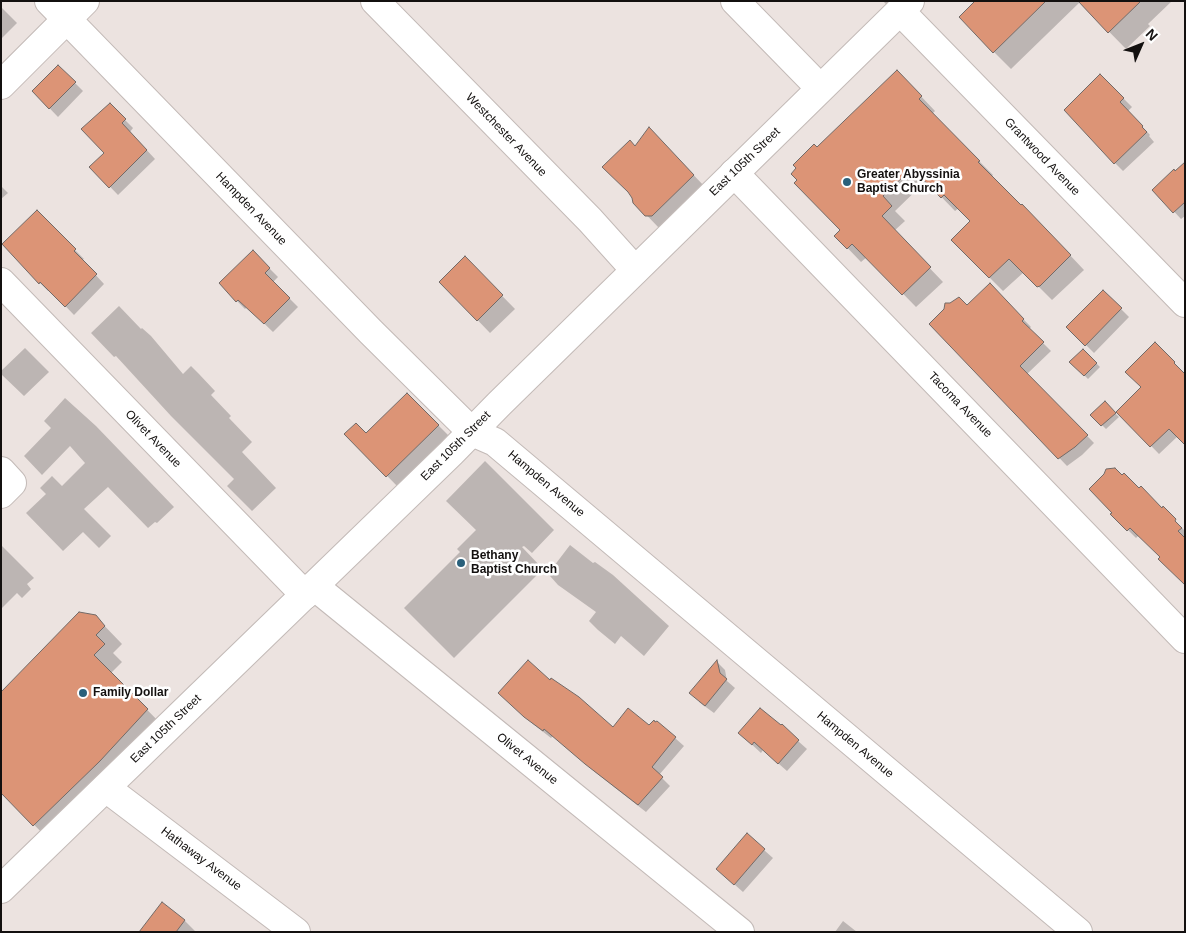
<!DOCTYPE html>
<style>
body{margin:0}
#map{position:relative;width:1186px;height:933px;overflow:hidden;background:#ece3e0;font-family:Helvetica,sans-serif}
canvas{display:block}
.frame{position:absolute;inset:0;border:2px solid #13100f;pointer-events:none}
.north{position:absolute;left:1116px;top:20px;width:50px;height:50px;-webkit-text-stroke:4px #fff;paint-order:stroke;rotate:46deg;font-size:14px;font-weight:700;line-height:20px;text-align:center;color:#13100f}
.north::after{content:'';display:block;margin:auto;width:18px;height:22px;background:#13100f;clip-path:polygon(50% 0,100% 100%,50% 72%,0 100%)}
</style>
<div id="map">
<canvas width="1186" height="933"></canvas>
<div class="frame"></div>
<div class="north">N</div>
</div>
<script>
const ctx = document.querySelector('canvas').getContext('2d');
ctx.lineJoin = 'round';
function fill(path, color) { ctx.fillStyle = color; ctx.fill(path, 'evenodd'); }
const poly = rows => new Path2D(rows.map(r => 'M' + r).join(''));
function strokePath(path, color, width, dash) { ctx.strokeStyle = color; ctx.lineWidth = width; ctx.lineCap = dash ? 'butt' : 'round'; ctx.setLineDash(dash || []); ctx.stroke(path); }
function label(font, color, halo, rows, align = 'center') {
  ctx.font = font + ' Helvetica,sans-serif'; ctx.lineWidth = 5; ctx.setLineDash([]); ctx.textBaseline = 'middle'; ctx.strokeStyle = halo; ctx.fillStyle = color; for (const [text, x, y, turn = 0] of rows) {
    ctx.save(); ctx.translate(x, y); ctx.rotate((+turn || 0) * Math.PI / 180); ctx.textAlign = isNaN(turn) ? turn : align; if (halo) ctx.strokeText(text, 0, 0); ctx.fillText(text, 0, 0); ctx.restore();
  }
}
const shadow = poly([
 [883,1,911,1,895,13],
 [977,1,1172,1,1148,24,1150,26,1126,49,1080,2,1011,69,994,52],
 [1,7,17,23,1,39],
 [58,66,83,91,58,117,33,91],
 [897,71,935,111,932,114,993,175,991,177,1036,219,1084,270,1052,300,1024,272,1003,291,952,240,972,221,959,208,955,211,926,181,895,211,905,221,894,231,943,282,916,307,867,257,861,262,836,236,841,230,817,149],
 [1100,75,1132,107,1128,111,1150,135,1149,136,1154,142,1123,171,1115,163],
 [110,105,133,128,130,132,155,159,118,195,91,167,105,153],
 [662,142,706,188,659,228,634,202,635,148],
 [1185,177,1185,216,1181,219,1154,190],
 [1,186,8,193,1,199],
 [37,212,84,259,82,260,104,284,74,315,50,290,48,291,40,283],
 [253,252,278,277,273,282,298,307,273,332,247,307,245,309,237,301],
 [465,258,515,309,490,333,441,282],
 [990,285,1031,327,1029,329,1051,351,1027,374,1094,443,1082,455,1067,466,931,324,967,307],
 [1103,291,1129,317,1094,353,1068,327],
 [119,306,141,329,142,328,151,336,183,374,191,366,199,374,215,391,211,395,231,416,229,418,252,442,242,452,276,488,252,511,227,486,234,479,171,416,116,356,114,357,91,333],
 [25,348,49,372,24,396,1,374,1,371],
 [1083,350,1100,367,1088,379,1071,362],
 [1185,375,1178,436,1159,454,1118,412],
 [407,394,451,438,399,488,346,434,366,435],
 [65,398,96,426,174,507,157,523,155,522,148,528,108,487,84,509,111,536,99,548,83,532,63,551,26,513,46,494,40,488,52,476,62,486,85,463,70,446,42,475,24,456,51,428,44,421],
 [1105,403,1119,417,1106,429,1092,415],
 [485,461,554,530,532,553,524,546,522,547,543,569,454,658,404,608,460,552,457,549,476,530,446,501],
 [1163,508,1185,531,1185,585,1160,559,1162,557,1139,535,1136,538,1112,514,1162,510],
 [1,545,34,578,27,584,31,589,22,598,17,593,1,609],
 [570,545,593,563,595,562,613,575,669,626,644,656,621,636,615,644,598,630,589,621,596,612,558,585,550,576,556,568,554,566],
 [95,616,122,644,113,653,122,662,111,673,164,727,51,842,1,791],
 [717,662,725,670,727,681,735,688,714,713,699,702],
 [550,682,613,729,649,727,657,722,684,746,659,775,670,786,646,812,595,772,553,736,551,738,533,724,500,693],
 [748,741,798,741,807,749,787,771,763,750,761,753],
 [747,835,773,858,743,892,726,877],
 [163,904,185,921,196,932,141,932],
 [843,921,857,932,835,932]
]);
const building = poly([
 [975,1,1046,1,993,53,959,17,975,1],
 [1078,1,1141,1,1108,33,1078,1],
 [58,65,76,82,49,109,32,91,58,65],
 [897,70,922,96,919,99,980,161,978,162,1021,205,1022,204,1071,255,1040,286,1037,287,1009,259,989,278,951,240,970,221,944,195,941,198,912,168,883,196,892,206,882,216,931,267,902,295,852,244,847,249,834,236,840,230,794,183,797,180,791,174,796,168,793,165,814,144,817,147,897,70],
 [1100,74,1124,98,1120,102,1143,126,1142,127,1147,132,1114,164,1064,110,1100,74],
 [110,103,126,119,122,123,147,150,109,188,89,167,104,153,81,129,110,103],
 [649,127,694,175,652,216,645,216,633,203,632,198,628,192,602,167,630,140,635,146,649,127],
 [1185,162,1185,202,1173,213,1152,190,1174,169,1175,171,1185,162],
 [37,210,76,249,74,251,97,274,65,307,40,282,39,284,2,244,37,210],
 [253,250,270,268,265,273,290,298,264,324,238,300,236,302,219,283,253,250],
 [465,256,503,295,477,321,439,282,465,256],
 [990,283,1024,319,1022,321,1044,342,1020,366,1088,435,1075,447,1058,459,929,324,944,309,945,303,950,303,959,297,967,305,990,283],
 [1103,290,1122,308,1085,346,1066,327,1103,290],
 [1155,342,1175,362,1174,363,1185,374,1185,445,1169,429,1150,447,1116,412,1141,387,1125,372,1155,342],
 [1083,349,1097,363,1084,376,1069,362,1083,349],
 [407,393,439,425,386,477,344,434,356,423,366,433,407,393],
 [1105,401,1116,413,1101,426,1090,415,1105,401],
 [1115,468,1122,475,1124,473,1139,488,1141,486,1162,508,1163,506,1176,519,1175,521,1182,528,1178,531,1185,538,1185,585,1158,559,1160,557,1130,528,1127,531,1110,514,1112,513,1089,489,1104,474,1106,469,1115,468],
 [79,612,96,615,105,626,96,635,105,644,94,655,148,709,100,761,33,826,1,793,1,692,79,612],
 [528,660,550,680,551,678,579,697,613,727,628,708,649,725,654,720,655,722,657,721,676,737,652,767,663,777,638,805,585,764,544,729,543,731,524,717,498,693,528,660],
 [717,660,720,673,727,679,705,706,689,693,717,660],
 [760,708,781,725,782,724,799,740,778,764,754,742,752,745,738,733,760,708],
 [747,833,765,849,734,885,716,869,747,833],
 [162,902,185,920,176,932,139,932,162,902]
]);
const minor = poly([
 [49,1,371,332,472,432,495,442,1078,932],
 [375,1,590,220,635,270],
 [735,1,820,88],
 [900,11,1185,303],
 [1,85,85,1],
 [734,173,1185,639],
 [1,282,305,595],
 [1,471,12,483,1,494],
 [314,586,740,932],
 [106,788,296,932]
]);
const major = poly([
 [1,889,451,453,499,404,910,1]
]);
const markers = [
 [847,182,5,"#29607b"],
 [461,563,5,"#29607b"],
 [83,693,5,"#29607b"]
];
const streetNames = [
 ["Westchester Avenue",506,135,46],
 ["Grantwood Avenue",1042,157,46],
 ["East 105th Street",745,162,-44],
 ["Hampden Avenue",251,209,46],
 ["Tacoma Avenue",960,405,46],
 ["Olivet Avenue",153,439,46],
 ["East 105th Street",456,446,-45],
 ["Hampden Avenue",546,484,40],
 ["East 105th Street",166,729,-44],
 ["Hampden Avenue",855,745,40],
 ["Olivet Avenue",527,759,39],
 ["Hathaway Avenue",201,859,37]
];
const poiNames = [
 ["Greater Abyssinia",857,175],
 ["Baptist Church",857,189],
 ["Bethany",471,556],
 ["Baptist Church",471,570],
 ["Family Dollar",93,693]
];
fill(shadow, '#0003');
fill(building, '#dc9476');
strokePath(building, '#726a67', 1);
strokePath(minor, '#c3bab7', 30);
strokePath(major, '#c3bab7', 30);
strokePath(minor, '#fff', 28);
strokePath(major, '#fff', 28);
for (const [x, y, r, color] of markers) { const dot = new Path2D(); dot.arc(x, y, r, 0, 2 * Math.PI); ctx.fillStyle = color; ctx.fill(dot); strokePath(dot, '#fff', 2); }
label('12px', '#13100f', '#fff', streetNames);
label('bold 12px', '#13100f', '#fff', poiNames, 'left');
</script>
